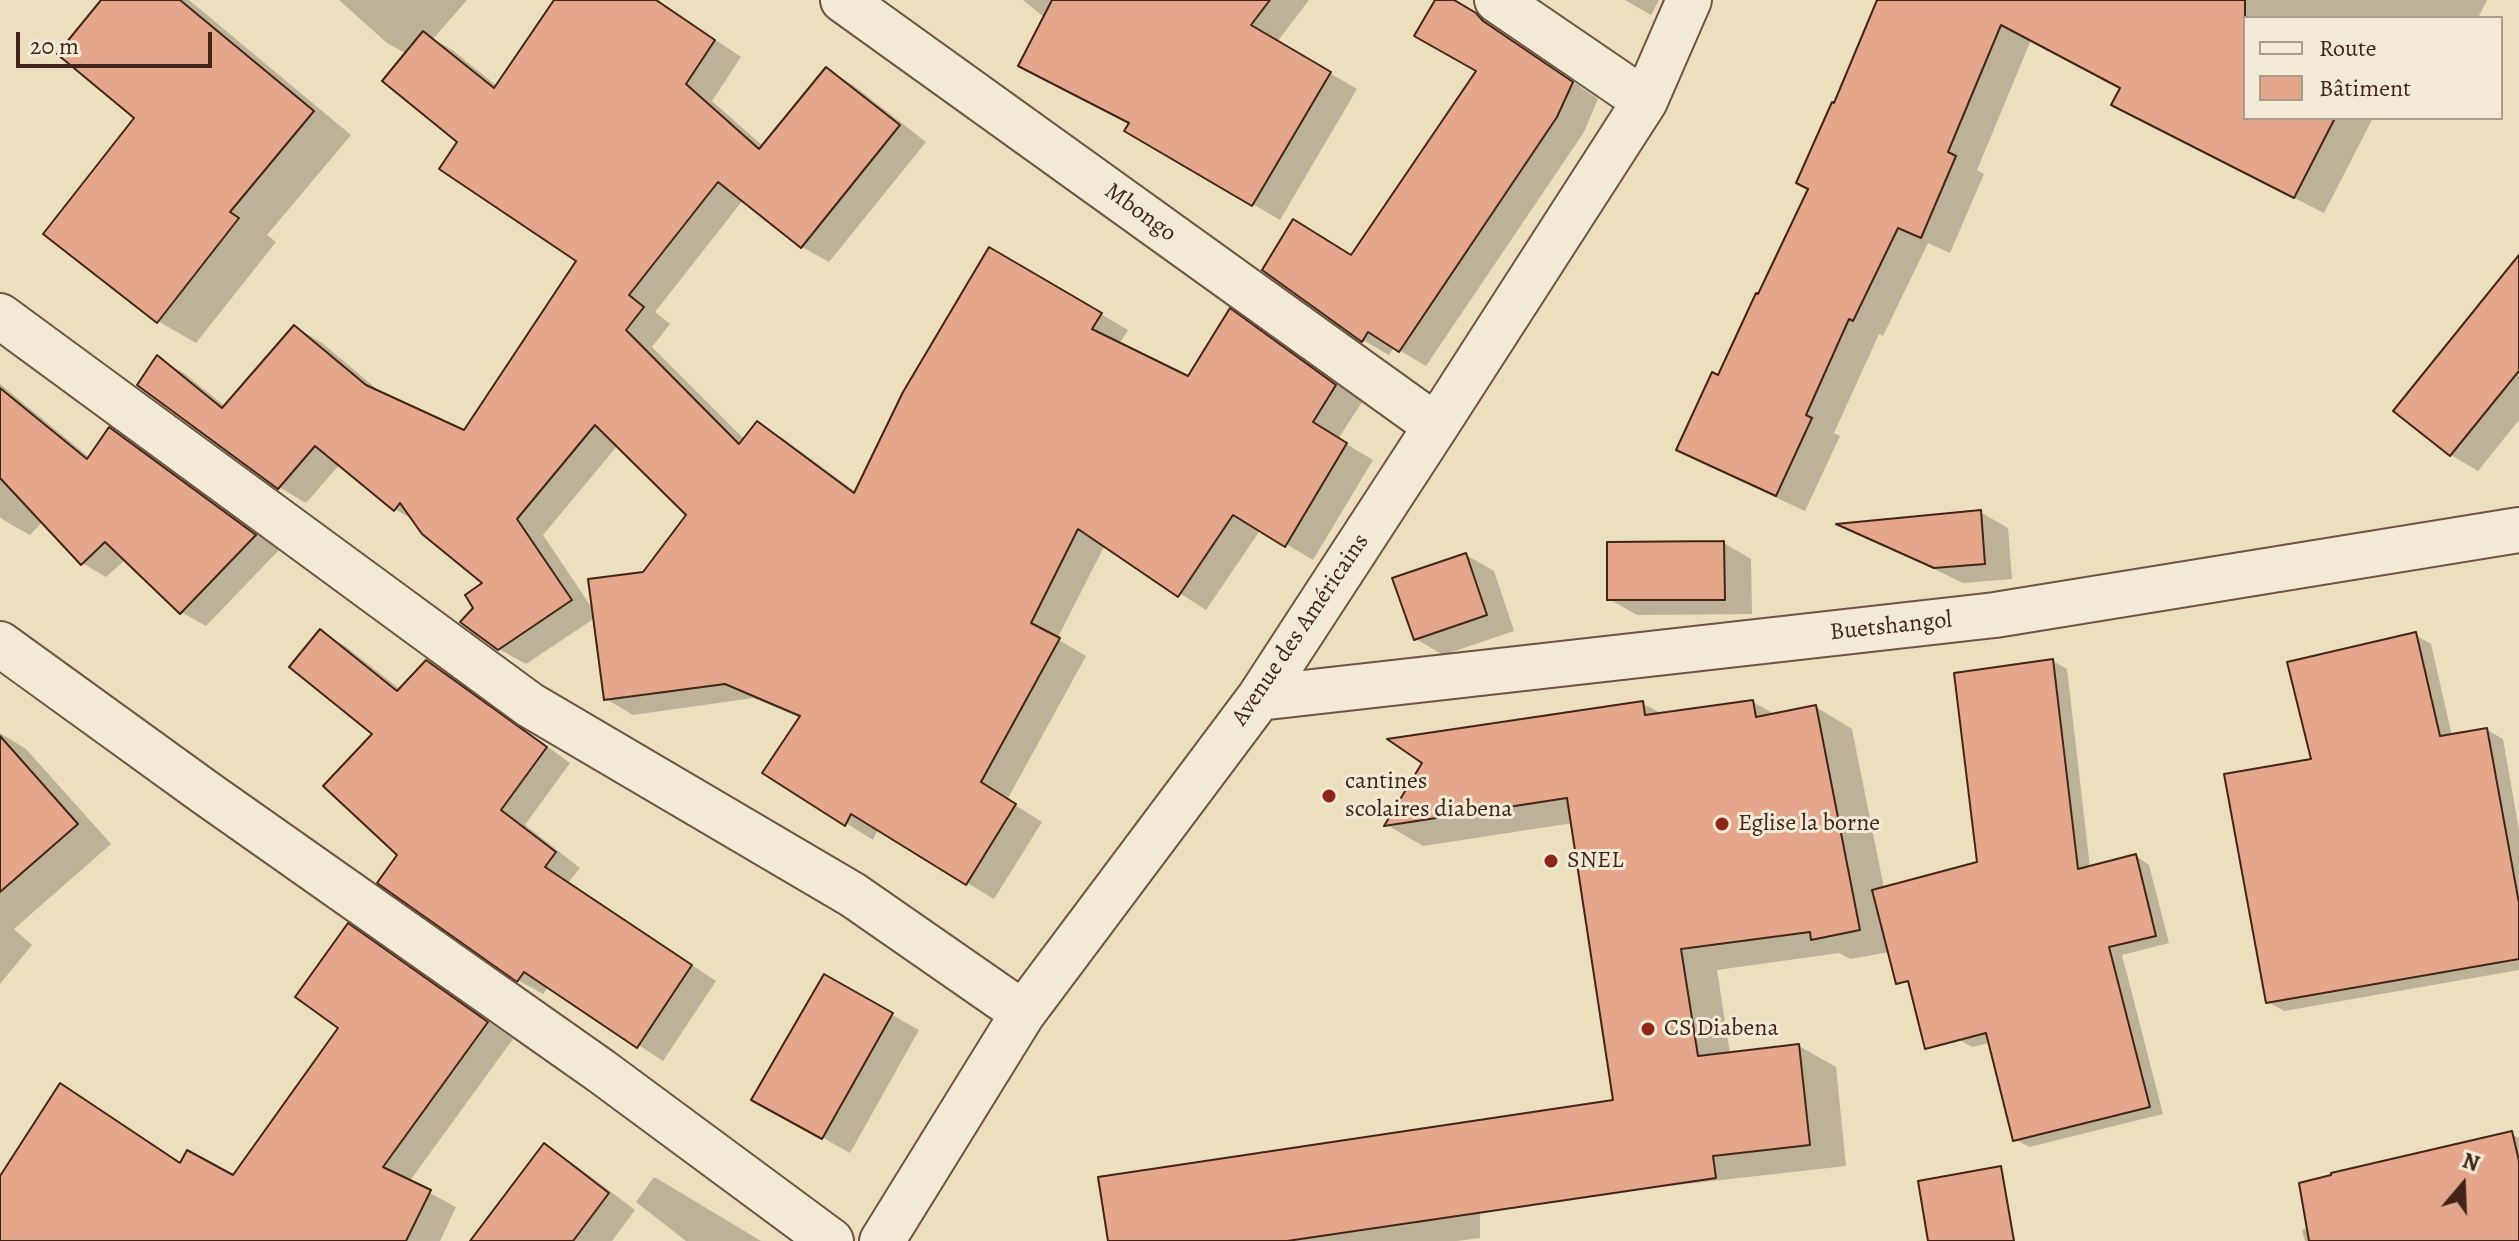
<!DOCTYPE html>
<meta charset="utf-8">
<style>
body{margin:0}
#map{position:relative;width:2519px;height:1241px;overflow:hidden;background:#ecdfbe;font-family:Alegreya,serif}
canvas{display:block}
.legend{position:absolute;left:2243px;top:16px;width:260px;height:104px;box-sizing:border-box;background:#f3ead5;border:2px solid #ac9b89;margin:0;padding:10px 14px;list-style:none;font-size:24px;color:#422518}
.legend li{display:flex;align-items:center;gap:16px;height:40px}
.legend b{width:40px;border:2px solid #ac9b89}
.north{position:absolute;left:2423px;top:1145px;width:80px;height:80px;-webkit-text-stroke:6px #f3ead5;paint-order:stroke;rotate:19deg;font-size:22px;font-weight:700;line-height:32px;text-align:center;color:#422518}
.north::after{content:'';display:block;margin:auto;width:28px;height:36px;background:#422518;clip-path:polygon(50% 0,100% 100%,50% 72%,0 100%)}
.scale{position:absolute;left:16px;top:32px;width:196px;height:36px;box-sizing:border-box;border:4px solid #422518;border-top:0;padding-left:10px;font-size:24px;line-height:28px;white-space:nowrap;color:#422518;-webkit-text-stroke:6px #f3ead5;paint-order:stroke}
</style>
<div id="map">
<canvas width="2519" height="1241"></canvas>
<ul class="legend">
<li><b style="height:10px;background:#f3ead5"></b>Route</li>
<li><b style="height:22px;background:#e5a78b"></b>Bâtiment</li>
</ul>
<div class="north">N</div>
<div class="scale">20 m</div>
</div>
<script>
const ctx = document.querySelector('canvas').getContext('2d');
ctx.lineJoin = 'round';
function fill(path, color) { ctx.fillStyle = color; ctx.fill(path, 'evenodd'); }
const poly = rows => new Path2D(rows.map(r => 'M' + r).join(''));
function strokePath(path, color, width, dash) { ctx.strokeStyle = color; ctx.lineWidth = width; ctx.lineCap = dash ? 'butt' : 'round'; ctx.setLineDash(dash || []); ctx.stroke(path); }
function label(font, color, halo, rows, align = 'center') {
  ctx.font = font + ' Alegreya,serif'; ctx.lineWidth = 6; ctx.setLineDash([]); ctx.textBaseline = 'middle'; ctx.strokeStyle = halo; ctx.fillStyle = color; for (const [text, x, y, turn = 0] of rows) {
    ctx.save(); ctx.translate(x, y); ctx.rotate((+turn || 0) * Math.PI / 180); ctx.textAlign = isNaN(turn) ? turn : align; if (halo) ctx.strokeText(text, 0, 0); ctx.fillText(text, 0, 0); ctx.restore();
  }
}
const shadow = poly([
 [104,0,189,0,351,135,267,235,276,242,196,343,158,321,137,117],
 [339,0,467,0,433,39,451,49,497,86,556,0,656,0,741,57,712,101,764,147,826,69,853,85,926,142,829,262,802,247,743,200,655,312,670,324,652,347,745,440,757,423,784,439,857,493,990,249,1128,330,1119,344,1189,378,1230,311,1257,327,1362,402,1338,439,1373,460,1313,560,1261,529,1206,610,1105,545,1057,639,1086,656,1007,800,1042,822,994,899,878,829,873,840,765,772,801,718,753,698,633,715,606,699,595,618,526,664,499,649,476,608,485,583,415,521,395,509,340,464,306,503,279,487,158,358,185,374,226,407,295,327,322,343,385,396,465,432,579,261,460,142,407,54,387,43],
 [618,445,688,515,644,574,594,611,543,535],
 [1023,0,1309,0,1277,42,1357,89,1280,220,1127,130,1131,124,1020,66,1045,18],
 [1437,0,1450,0,1503,30,1510,38,1598,99,1584,132,1426,366,1394,347,1389,355,1363,340,1352,257,1479,70],
 [1625,0,1659,0,1651,15],
 [1879,0,2487,0,2478,18,2245,18,2245,118,2373,118,2324,213,2143,121,2122,88,2031,40,1977,170,1984,174,1950,253,1928,243,1883,336,1879,334,1834,433,1840,436,1805,511,1708,466,1679,449,1719,377,1810,189,1836,105],
 [2519,258,2519,420,2478,471,2451,455],
 [0,384,90,458,109,429,134,443,279,550,206,626,181,612,126,559,106,577,82,563,43,521,30,535,5,521,0,517],
 [1980,512,2008,528,2012,579,1963,583,1843,525],
 [1724,543,1751,559,1752,614,1637,615,1609,599],
 [1466,555,1494,571,1514,631,1443,655,1416,639],
 [320,631,345,646,401,690,426,662,451,676,570,763,525,825,580,868,568,883,716,981,663,1061,549,986,543,994,518,980,400,855,375,733],
 [2415,635,2431,644,2452,736,2487,730,2503,739,2519,830,2519,970,2284,1011,2268,1002,2313,760],
 [2053,661,2067,669,2090,868,2136,856,2149,865,2169,943,2122,955,2163,1114,2029,1147,2015,1139,1989,1043,1972,1047,1958,1039,1890,952,1850,959,1839,953,1717,970,1730,1054,1799,1046,1836,1067,1846,1166,1480,1207,1480,1238,1457,1241,1110,1241,1616,1102,1573,823,1423,846,1387,825,1642,703,1662,714,1753,702,1776,715,1816,707,1852,729,1884,888,1979,864],
 [0,733,26,749,111,844,14,929,32,945,0,984],
 [349,926,375,941,513,1039,409,1182,456,1207,440,1241,13,1241,0,1233,0,1180,87,1101,182,1164,233,1178,341,1027],
 [824,977,919,1030,850,1153,754,1099],
 [2511,1134,2519,1138,2519,1241,2305,1241,2302,1230],
 [544,1146,571,1162,635,1210,612,1241,509,1241],
 [654,1177,668,1185,761,1241,686,1241,636,1202]
]);
const building = poly([
 [101,0,180,0,314,111,230,212,239,218,157,323,43,234,134,118,57,54,101,0],
 [554,0,656,0,715,40,686,84,759,149,826,67,900,125,801,248,718,182,629,295,644,307,626,330,739,444,757,421,854,493,903,392,989,247,1102,313,1092,329,1188,376,1230,308,1336,385,1313,422,1347,443,1285,547,1233,515,1178,597,1078,529,1031,623,1060,638,981,782,1016,804,966,885,851,814,845,826,762,773,800,716,725,684,604,700,588,579,643,572,686,515,595,425,517,519,572,600,498,650,460,622,473,608,465,595,482,583,422,534,400,503,394,511,315,446,278,489,137,385,157,355,222,408,294,325,366,385,464,430,576,261,439,169,457,142,382,81,423,31,494,88,554,0],
 [1052,0,1270,0,1251,25,1331,72,1252,206,1124,131,1129,123,1018,66,1052,0],
 [1435,0,1454,0,1476,13,1483,21,1573,82,1557,117,1399,352,1368,332,1362,342,1262,270,1293,219,1351,255,1476,71,1414,36,1435,0],
 [1877,0,2245,0,2245,118,2335,118,2294,198,2111,105,2120,88,2001,25,1948,152,1956,156,1921,238,1898,228,1853,321,1849,319,1806,415,1812,418,1776,496,1676,450,1712,372,1718,375,1756,293,1758,294,1808,189,1796,183,1832,102,1834,103,1877,0],
 [2519,255,2519,371,2450,456,2393,411,2519,255],
 [0,388,87,459,109,427,256,535,180,614,105,542,81,565,0,478,0,388],
 [1981,510,1985,564,1934,568,1836,524,1981,510],
 [1724,541,1725,600,1607,600,1607,542,1724,541],
 [1466,553,1487,615,1414,640,1392,578,1466,553],
 [320,629,397,691,426,660,547,747,501,810,556,852,545,867,692,965,637,1048,524,972,517,982,377,883,397,855,323,786,372,734,289,667,320,629],
 [2416,632,2440,736,2487,728,2519,903,2519,959,2266,1003,2224,774,2311,759,2287,662,2416,632],
 [2053,659,2078,869,2136,854,2156,936,2109,947,2150,1107,2013,1141,1986,1033,1925,1049,1908,981,1896,984,1872,890,1977,862,1954,673,2053,659],
 [1753,700,1756,717,1816,705,1860,930,1811,940,1810,932,1681,949,1698,1056,1799,1044,1810,1145,1713,1156,1716,1178,1287,1241,1108,1241,1098,1177,1613,1100,1567,798,1384,826,1422,763,1387,739,1643,701,1645,715,1753,700],
 [0,736,78,824,0,892,0,736],
 [348,923,488,1022,383,1167,431,1190,406,1241,0,1241,0,1176,60,1083,180,1163,187,1150,233,1175,338,1028,295,997,348,923],
 [824,974,893,1013,822,1139,751,1100,824,974],
 [2512,1131,2519,1161,2519,1241,2309,1241,2299,1183,2331,1175,2331,1173,2512,1131],
 [544,1143,609,1193,573,1241,470,1241,544,1143],
 [2001,1166,2014,1241,1928,1241,1918,1181,2001,1166]
]);
const minor = poly([
 [843,0,1436,426],
 [1497,0,1645,101],
 [0,316,530,705,853,895,1023,1013],
 [0,644,206,793,601,1071,831,1241],
 [1259,698,1995,615,2519,530],
 [882,1241,1023,1013,1259,698,1436,426,1645,101,1689,0]
]);
const markers = [
 [1329,796,8,"#8f2418"],
 [1722,824,8,"#8f2418"],
 [1551,861,8,"#8f2418"],
 [1648,1029,8,"#8f2418"]
];
const streetNames = [
 ["Mbongo",1140,213,36],
 ["Buetshangol",1891,627,-6],
 ["Avenue des Américains",1301,630,-56]
];
const poiNames = [
 ["cantines",1345,782],
 ["scolaires diabena",1345,810],
 ["Eglise la borne",1738,824],
 ["SNEL",1567,861],
 ["CS Diabena",1664,1029]
];
fill(shadow, '#0003');
fill(building, '#e5a78b');
strokePath(building, '#422518', 2);
strokePath(minor, '#6c5442', 48);
strokePath(minor, '#f3ead5', 44);
for (const [x, y, r, color] of markers) { const dot = new Path2D(); dot.arc(x, y, r, 0, 2 * Math.PI); ctx.fillStyle = color; ctx.fill(dot); strokePath(dot, '#f3ead5', 3); }
label('24px', '#422518', '#f3ead5', streetNames);
label('24px', '#422518', '#f3ead5', poiNames, 'left');
</script>
